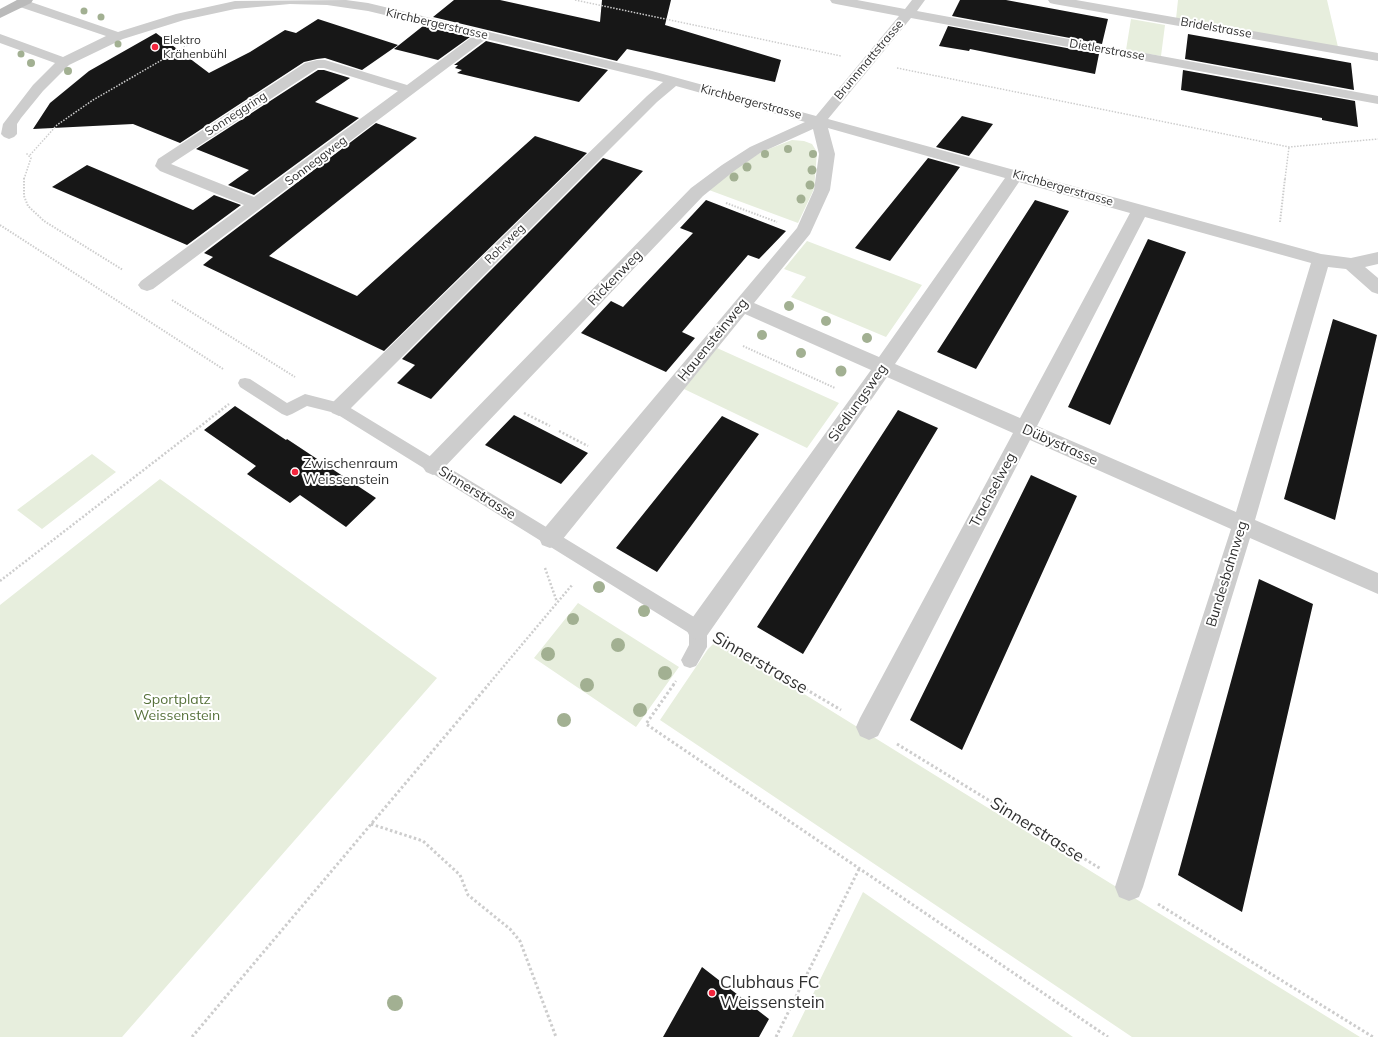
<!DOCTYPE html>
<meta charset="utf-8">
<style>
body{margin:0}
canvas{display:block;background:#fff}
</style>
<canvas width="1378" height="1037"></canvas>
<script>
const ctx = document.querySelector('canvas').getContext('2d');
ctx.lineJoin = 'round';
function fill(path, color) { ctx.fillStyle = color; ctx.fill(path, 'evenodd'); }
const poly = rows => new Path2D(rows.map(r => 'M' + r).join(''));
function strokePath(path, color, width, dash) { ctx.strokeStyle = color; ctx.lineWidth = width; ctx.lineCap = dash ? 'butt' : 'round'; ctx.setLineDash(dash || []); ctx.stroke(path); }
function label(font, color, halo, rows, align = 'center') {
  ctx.font = font + ' Mulish,sans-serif'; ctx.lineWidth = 4; ctx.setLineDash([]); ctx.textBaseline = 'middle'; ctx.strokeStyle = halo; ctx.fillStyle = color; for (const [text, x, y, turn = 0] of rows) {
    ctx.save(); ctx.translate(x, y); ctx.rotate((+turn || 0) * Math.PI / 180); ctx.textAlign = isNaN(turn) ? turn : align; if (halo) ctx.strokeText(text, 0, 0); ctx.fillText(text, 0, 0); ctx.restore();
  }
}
const green = poly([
 [1178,0,1327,0,1338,47,1176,19],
 [1131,19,1165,25,1161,56,1126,50],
 [792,140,804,141,812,144,817,152,814,189,798,223,709,190,721,178,761,152],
 [807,241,922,285,886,337,791,297,806,277,784,269],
 [717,348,839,403,807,448,684,389],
 [92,454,116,472,42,529,17,510],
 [160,479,437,678,122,1037,0,1037,0,605],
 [578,603,679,667,636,727,534,658],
 [717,640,959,790,1360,1037,1132,1037,660,720,708,649],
 [863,892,1073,1037,792,1037]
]);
const building = poly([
 [454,0,500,0,600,22,602,0,671,0,665,25,781,60,775,82,627,49,617,61,433,17],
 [960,0,1006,0,1108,19,1102,44,952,16],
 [318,19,398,45,362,70,325,58,317,59,304,62,180,143,133,124,33,129,50,103,89,71,156,33,209,73,250,52,285,30,296,33],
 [423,26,470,37,438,60,394,49],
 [948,26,1099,54,1095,74,970,49,969,51,939,46],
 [1188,34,1351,63,1354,90,1185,59],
 [486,41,608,70,579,102,457,73,462,70,455,68,458,65,454,65],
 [318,70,324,70,350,78,315,102,359,118,254,195,228,185,249,170,196,149],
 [1183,70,1355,101,1358,127,1322,120,1322,118,1181,90],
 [962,116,993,124,969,156,936,147],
 [376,123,417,138,269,256,357,296,535,136,587,153,384,351,203,265,213,257,204,253],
 [603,158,643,171,431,399,397,383,415,365,402,359],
 [928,158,960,167,890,261,855,248],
 [87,165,193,210,214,195,241,205,187,245,52,187],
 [706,200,786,231,759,259,748,255,682,332,695,338,666,372,581,333,611,301,623,307,693,233,680,228],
 [1035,200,1069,211,976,369,937,352],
 [1148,239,1186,252,1110,425,1068,407],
 [1333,319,1377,335,1335,520,1284,499],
 [235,406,286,440,287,439,376,498,346,527,300,495,290,503,247,474,256,466,204,430],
 [898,410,938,428,803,654,757,627],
 [514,415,588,453,561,484,485,445],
 [722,416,759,434,657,572,616,548],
 [1031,475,1077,496,962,750,910,720],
 [1259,579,1313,604,1242,912,1178,875],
 [702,967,769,1019,759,1037,663,1037]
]);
const pathFar3 = poly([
 [575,0,841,56],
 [897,68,1289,147,1378,139],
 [30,155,57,125,93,100,198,39],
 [24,179,31,158,26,153],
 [1285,179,1289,147]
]);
const pathFar2 = poly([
 [24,178,24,196,28,206,44,221,123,270],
 [726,203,777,222],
 [1280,222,1285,178],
 [0,225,223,369],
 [172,300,295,377],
 [743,346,835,388]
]);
const pathFar1 = poly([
 [524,413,550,426],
 [559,431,588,446],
 [545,568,557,602],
 [0,581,229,404],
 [727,642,799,685],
 [488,685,572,585,573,586],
 [673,685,676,681]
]);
const path = poly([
 [674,684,646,724,1108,1037],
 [797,684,841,710],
 [897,744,1101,869],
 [371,824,423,841,460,875,468,895,510,929,520,941,556,1037],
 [1158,904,1373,1037],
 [192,1037,489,684],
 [776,1037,859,869]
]);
const lane = poly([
 [245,378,250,379,287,403,305,394,344,404,704,623,707,629,707,647,696,666,690,668,684,666,681,660,689,645,689,633,335,413,307,406,292,414,287,416,282,414,240,387,238,383,240,379,245,378]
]);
const street = poly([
 [17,0,25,0,118,32,176,14,235,1,346,0,368,3,652,71,816,116,899,16,836,4,832,3,830,0,857,0,905,9,912,0,925,0,917,11,1378,96,1378,104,911,18,828,119,1321,254,1351,258,1378,252,1378,264,1365,267,1378,278,1378,294,1372,292,1346,269,1328,267,1255,520,1378,573,1378,594,1250,538,1143,887,1139,897,1129,901,1119,897,1115,887,1231,529,1030,440,878,736,869,740,860,736,856,727,860,718,1013,433,887,377,706,637,698,640,690,637,686,629,690,621,871,370,745,314,558,545,550,548,542,545,539,538,542,531,797,228,814,190,819,154,813,129,760,153,734,171,703,196,440,472,433,475,426,472,422,466,426,460,691,188,722,165,750,147,805,122,676,86,657,102,346,413,339,416,332,413,329,408,332,403,647,96,663,82,486,39,153,289,147,291,141,289,138,285,141,281,244,205,160,171,155,166,158,159,305,63,317,60,325,60,407,85,473,36,368,11,327,5,290,4,235,9,184,20,123,39,69,65,43,91,21,118,17,124,17,134,14,137,9,139,4,137,1,134,3,124,33,85,55,63,0,43,0,34,63,57,106,36,17,6,15,3,17,0],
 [318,68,324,68,398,91,254,197,171,164,318,68],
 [828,128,1005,178,879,357,754,303,810,234,830,190,835,154,828,128],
 [1019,182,1130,213,1020,418,895,364,1019,182],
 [1145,217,1311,263,1236,512,1037,426,1145,217],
 [1048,0,1076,0,1378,53,1378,61,1054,4,1050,3,1048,0]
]);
const secondary = poly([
 [17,0,33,0,31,3,0,18,0,9,17,0]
]);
const trees = [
 [84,11,3.5],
 [101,17,3.5],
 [118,44,3.5],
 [21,54,3.5],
 [31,63,4],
 [68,71,4],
 [788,149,4],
 [765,154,4],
 [813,154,4],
 [747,167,4.5],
 [812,170,4.5],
 [734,177,4.5],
 [810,185,4.5],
 [801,199,4.5],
 [789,306,5],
 [826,321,5],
 [762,335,5],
 [867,338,5],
 [801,353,5],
 [841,371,5.5],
 [599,587,6],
 [644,611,6],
 [573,619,6],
 [618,645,7],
 [548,654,7],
 [665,673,7],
 [587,685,7],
 [640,710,7],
 [564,720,7],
 [395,1003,8]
];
const markers = [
 [155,47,4,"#f4253d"],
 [295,472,4,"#f4253d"],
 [712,993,4,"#f4253d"]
];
const farStreetnames = [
 ["Kirchbergerstrasse",437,24,13],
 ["Bridelstrasse",1216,28,10],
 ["Dietlerstrasse",1107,50,10],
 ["Brunnmattstrasse",869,60,-50],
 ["Kirchbergerstrasse",751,102,15],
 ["Sonneggring",236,114,-33],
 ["Sonneggweg",316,161,-37],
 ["Kirchbergerstrasse",1063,188,16],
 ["Rohrweg",505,244,-45]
];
const farPoinames = [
 ["Elektro",163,40],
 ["Krähenbühl",163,54]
];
const streetNames = [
 ["Rickenweg",615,278,-46],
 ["Hauensteinweg",713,340,-51],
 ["Siedlungsweg",858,403,-55],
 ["Dübystrasse",1060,445,24],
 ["Trachselweg",993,490,-62],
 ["Sinnerstrasse",477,493,32],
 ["Bundesbahnweg",1227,574,-73]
];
const poiNames = [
 ["Zwischenraum",303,464],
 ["Weissenstein",303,480]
];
const parkNames = [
 ["Sportplatz",177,700],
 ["Weissenstein",177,716]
];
const nearStreetnames = [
 ["Sinnerstrasse",760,663,30],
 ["Sinnerstrasse",1037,830,32]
];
const nearPoinames = [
 ["Clubhaus FC",720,983],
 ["Weissenstein",720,1003]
];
fill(green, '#e7eedd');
fill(building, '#171717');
strokePath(pathFar3, '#cdcdcd', 1.5, [1.5, 1.5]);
strokePath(pathFar2, '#cdcdcd', 2, [1.5, 1.5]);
strokePath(pathFar1, '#cdcdcd', 2.5, [2, 2]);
strokePath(path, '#cdcdcd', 3, [2.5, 2.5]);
fill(lane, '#cdcdcd');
fill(street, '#cdcdcd');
fill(secondary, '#bababa');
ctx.fillStyle = '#a2b092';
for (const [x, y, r] of trees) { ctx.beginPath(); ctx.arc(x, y, r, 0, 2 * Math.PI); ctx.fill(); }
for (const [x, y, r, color] of markers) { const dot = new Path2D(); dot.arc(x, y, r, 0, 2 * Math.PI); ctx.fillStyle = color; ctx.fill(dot); strokePath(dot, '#fff', 1.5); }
label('12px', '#303030', '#fff', farStreetnames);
label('12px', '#303030', '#fff', farPoinames, 'left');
label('14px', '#303030', '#fff', streetNames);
label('14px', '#303030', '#fff', poiNames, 'left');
label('14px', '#557039', '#fff', parkNames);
label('17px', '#303030', '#fff', nearStreetnames);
label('17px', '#303030', '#fff', nearPoinames, 'left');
</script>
